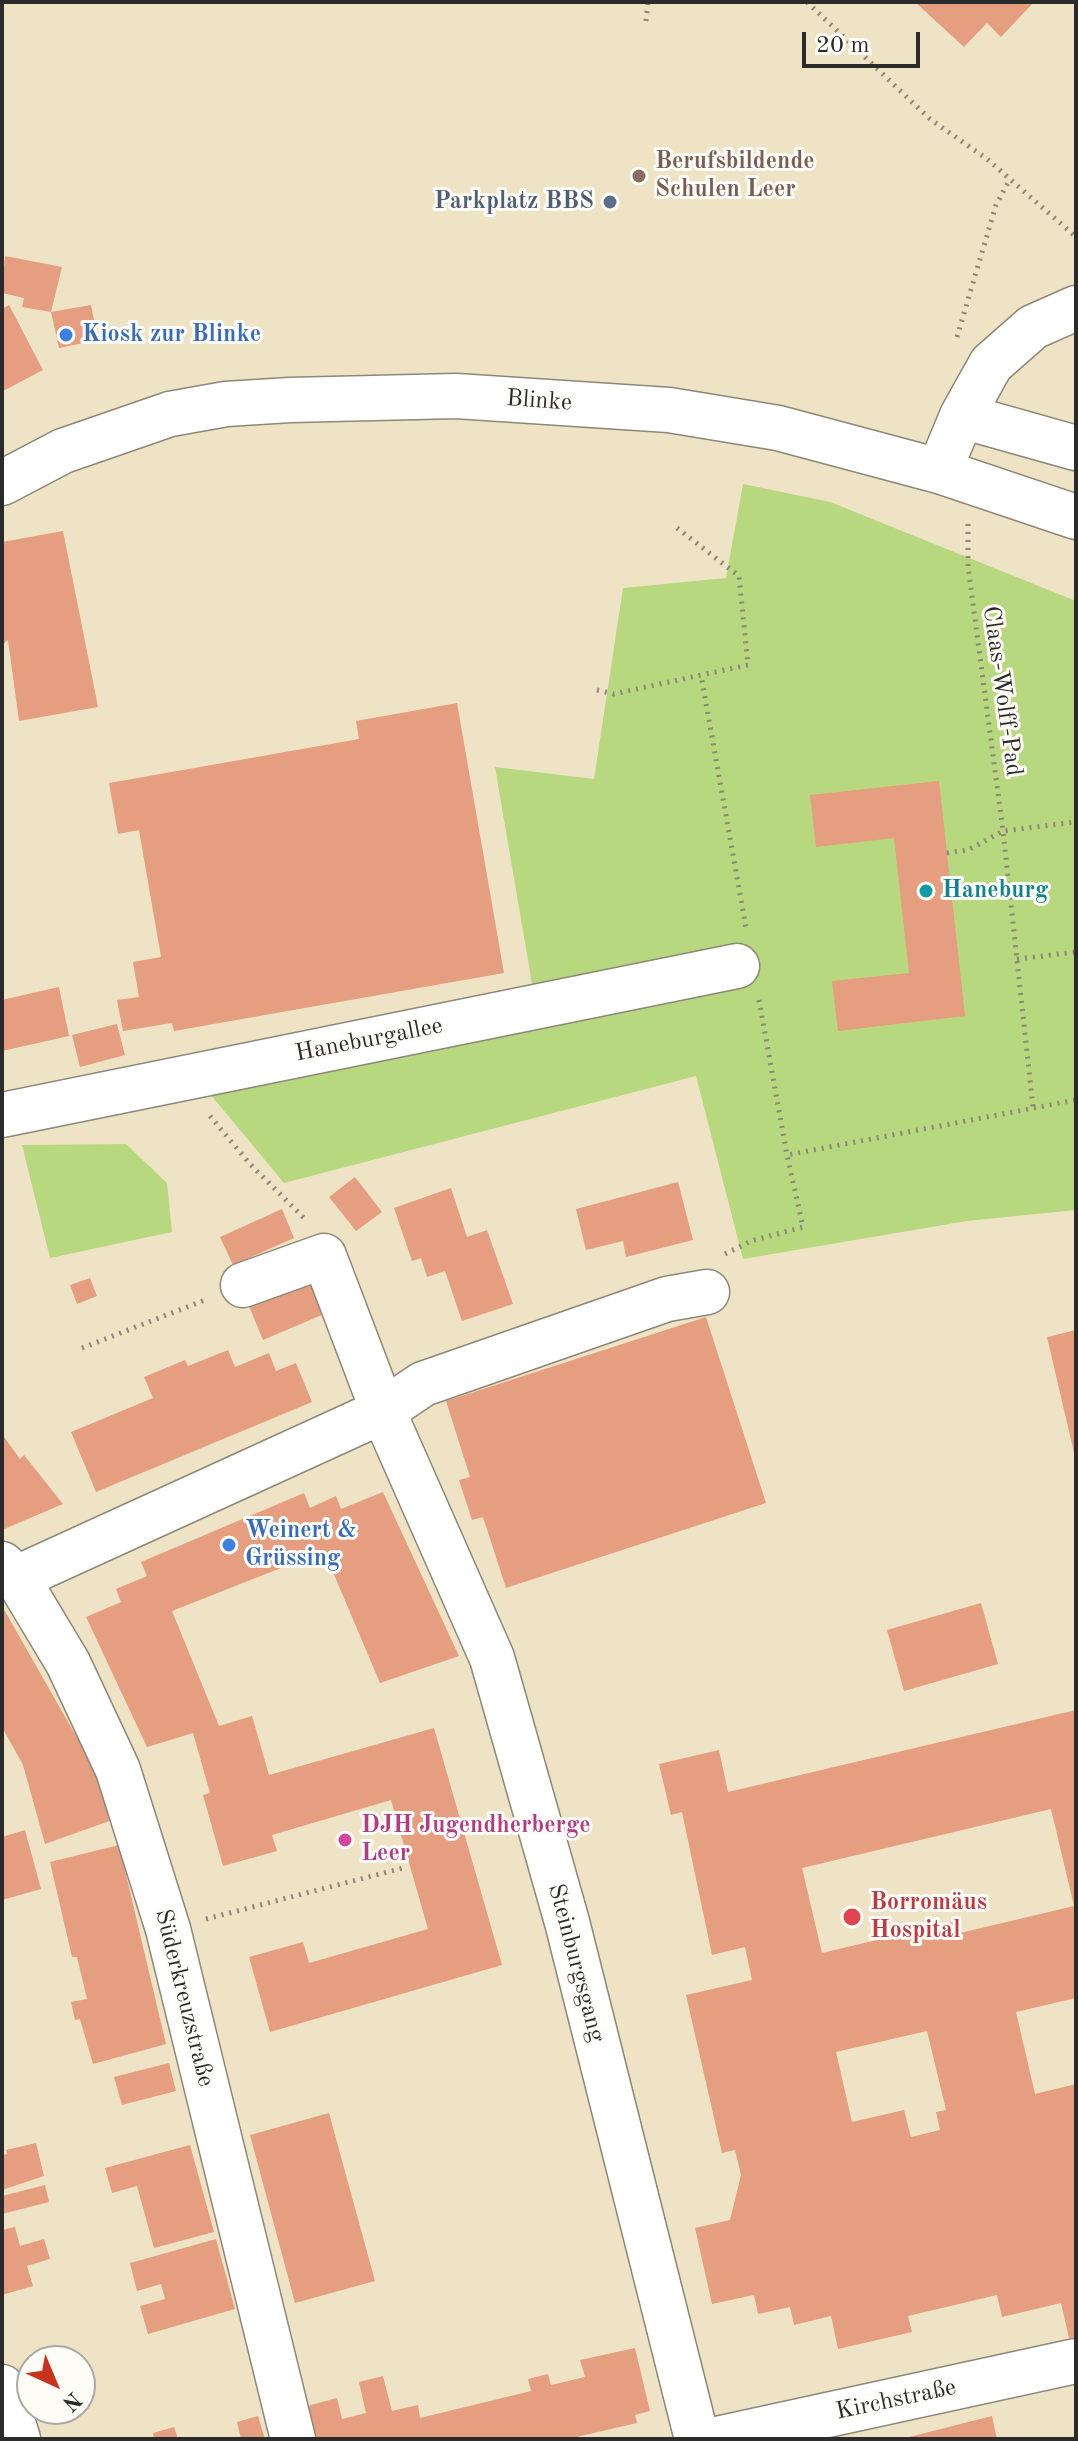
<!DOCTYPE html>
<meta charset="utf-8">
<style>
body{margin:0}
#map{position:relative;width:1078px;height:2441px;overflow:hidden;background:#efe3c5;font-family:"Old Standard TT",serif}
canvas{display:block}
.frame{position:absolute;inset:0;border:4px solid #2b2b2b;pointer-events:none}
.north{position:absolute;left:16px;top:2345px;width:80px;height:80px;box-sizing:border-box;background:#fdfcf7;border:2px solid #a9a8a5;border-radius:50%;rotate:136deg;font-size:22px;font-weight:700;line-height:32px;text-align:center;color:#2b2b2b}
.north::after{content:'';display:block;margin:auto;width:28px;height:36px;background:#c8321e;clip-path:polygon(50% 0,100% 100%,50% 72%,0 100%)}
.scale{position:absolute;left:802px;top:32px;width:118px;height:36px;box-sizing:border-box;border:4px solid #2b2b2b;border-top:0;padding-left:10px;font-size:24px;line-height:28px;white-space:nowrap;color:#2b2b2b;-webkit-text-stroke:6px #fdfcf7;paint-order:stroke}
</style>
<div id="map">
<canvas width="1078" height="2441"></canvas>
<div class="frame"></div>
<div class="north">N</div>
<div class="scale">20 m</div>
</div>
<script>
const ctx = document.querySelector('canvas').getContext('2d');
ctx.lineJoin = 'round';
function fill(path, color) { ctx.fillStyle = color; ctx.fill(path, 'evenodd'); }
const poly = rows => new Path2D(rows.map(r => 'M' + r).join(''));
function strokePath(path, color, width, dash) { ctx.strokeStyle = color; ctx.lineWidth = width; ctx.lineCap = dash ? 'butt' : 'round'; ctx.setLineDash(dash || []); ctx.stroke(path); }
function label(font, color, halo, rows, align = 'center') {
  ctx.font = font + ' "Old Standard TT",serif'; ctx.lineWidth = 6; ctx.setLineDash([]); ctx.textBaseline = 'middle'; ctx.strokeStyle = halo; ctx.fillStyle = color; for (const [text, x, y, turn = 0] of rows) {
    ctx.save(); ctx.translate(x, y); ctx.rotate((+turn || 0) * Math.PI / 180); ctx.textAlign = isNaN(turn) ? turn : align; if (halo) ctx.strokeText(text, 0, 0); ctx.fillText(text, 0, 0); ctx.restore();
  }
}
const green = poly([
 [743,484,830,502,1076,601,1076,1210,967,1221,743,1259,696,1076,284,1183,185,1064,532,984,495,767,594,779,623,588,726,578],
 [126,1144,167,1183,172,1232,50,1258,22,1145]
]);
const building = poly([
 [915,2,1034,2,1001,37,987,23,964,47],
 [5,256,62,267,51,312,91,305,98,340,59,348,51,312,22,307,24,298,2,293],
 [9,305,43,370,3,391,2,309],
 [63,531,98,707,19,721,8,640,2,645,2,542],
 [457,703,504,973,174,1031,172,1023,123,1031,117,1000,139,997,133,962,161,957,139,830,118,834,109,783,359,739,356,721],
 [939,781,965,1016,838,1031,832,981,909,973,894,838,816,847,810,795],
 [59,987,69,1036,2,1051,2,1000],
 [117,1024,125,1055,80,1067,72,1035],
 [355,1177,382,1212,356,1231,329,1197],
 [678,1182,693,1240,626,1257,623,1241,586,1250,576,1209],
 [451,1188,467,1237,487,1230,513,1304,462,1321,445,1271,427,1277,421,1258,412,1261,394,1208],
 [282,1209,294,1238,233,1265,220,1237],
 [317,1277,331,1311,263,1340,249,1306],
 [90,1278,97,1296,77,1304,70,1285],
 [706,1317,766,1503,506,1588,483,1517,472,1520,459,1480,470,1477,446,1401],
 [1076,1330,1076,1457,1075,1457,1047,1337],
 [228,1350,235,1367,269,1353,276,1371,296,1363,312,1402,96,1492,71,1432,153,1398,144,1377,185,1360,188,1366],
 [2,1434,20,1459,24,1455,63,1504,2,1530],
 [383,1492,459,1656,380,1683,324,1551,172,1611,219,1726,252,1716,269,1775,434,1728,502,1965,270,2032,249,1957,303,1942,309,1963,428,1929,391,1800,272,1835,277,1851,223,1866,203,1795,210,1793,193,1733,147,1747,86,1617,121,1602,116,1589,147,1576,141,1562,304,1493,310,1508,336,1496,341,1509],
 [981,1603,998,1664,904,1691,887,1630],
 [2,1606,76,1736,84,1731,115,1819,45,1844,23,1765,2,1727],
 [1076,1710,1076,1998,1016,2012,1035,2094,1076,2084,1076,2337,1069,2338,1061,2303,1002,2317,997,2295,908,2316,912,2332,838,2349,831,2316,794,2325,790,2307,758,2314,754,2295,712,2304,695,2228,730,2220,741,2175,735,2150,722,2153,686,1995,752,1980,745,1947,712,1955,682,1812,671,1815,659,1764,719,1750,728,1792],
 [1051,1809,1074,1906,956,1934,953,1922,822,1953,802,1868],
 [927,2031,946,2110,936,2112,940,2130,911,2137,904,2110,852,2122,836,2052],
 [25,1830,41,1889,2,1900,2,1837],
 [119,1845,166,2044,93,2064,80,2019,75,2020,71,2002,87,1999,77,1957,72,1957,50,1862],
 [169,2063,176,2091,122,2105,114,2077],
 [329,2113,375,2281,295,2303,250,2135],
 [36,2143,44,2176,2,2190,2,2155,7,2154,6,2150],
 [190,2145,214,2232,154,2248,137,2186,112,2193,105,2168],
 [45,2185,49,2202,2,2214,2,2196],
 [15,2227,20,2246,44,2239,50,2259,27,2266,33,2286,2,2295,2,2230],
 [216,2239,235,2309,148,2334,140,2306,165,2299,161,2284,137,2291,130,2263],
 [635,2348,650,2411,635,2415,637,2423,568,2439,315,2439,307,2406,337,2398,342,2419,366,2413,359,2382,383,2376,392,2411,418,2405,420,2418,531,2391,528,2379,548,2374,551,2385,585,2377,580,2360],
 [258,2416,265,2439,241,2439,237,2422],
 [992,2416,997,2439,905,2439,905,2438],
 [174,2427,178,2439,154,2439,153,2433]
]);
const path = poly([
 [807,2,930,119,987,159,1076,237],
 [646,21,648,2],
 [957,337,996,205,1010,179],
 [968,524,968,566,1003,831,1076,822],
 [677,528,739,576,748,665,701,675],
 [597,690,614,694,701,675,746,928],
 [947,853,968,850,1003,831,1033,1107],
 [1017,959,1076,952],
 [759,1000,787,1155],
 [210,1116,250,1164,306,1220],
 [725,1254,751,1241,803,1227,787,1155,1076,1100],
 [82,1348,205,1300],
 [206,1919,403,1868]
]);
const minor = poly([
 [962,416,1076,448],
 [939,471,962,416,991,364,1033,327,1076,308],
 [2,483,63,451,170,414,226,404,290,400,456,396,669,410,778,428,939,471,1076,517],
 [2,1115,737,966],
 [243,1285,324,1256,383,1411,492,1658,567,1922,697,2439],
 [2,1564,17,1578,68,1663,118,1770,168,1929,293,2439],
 [17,1578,383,1411,423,1384,667,1299,707,1292],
 [2,2387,18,2439],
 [717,2439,1076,2361]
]);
const markers = [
 [639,176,8,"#8d6e63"],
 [610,202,8,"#5c6f8a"],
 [66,335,8,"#3f7fe0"],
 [926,891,8,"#0f9aa8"],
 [229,1545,8,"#3f7fe0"],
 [345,1840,8,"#d1479c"],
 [852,1917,10,"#e0444e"]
];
const educationNames = [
 ["Berufsbildende",655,162],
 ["Schulen Leer",655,190]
];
const serviceNames = [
 ["Parkplatz BBS",594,202]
];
const shopNames = [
 ["Kiosk zur Blinke",82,335],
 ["Weinert &",245,1531],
 ["Grüssing",245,1559]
];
const streetNames = [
 ["Blinke",539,401,4],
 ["Claas-Wolff-Pad",1002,691,82],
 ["Haneburgallee",369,1040,-11],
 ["Steinburgsgang",576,1963,75],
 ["Süderkreuzstraße",184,1998,76],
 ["Kirchstraße",896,2400,-12]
];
const cultureNames = [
 ["Haneburg",942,891]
];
const hotelNames = [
 ["DJH Jugendherberge",361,1826],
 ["Leer",361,1854]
];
const healthNames = [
 ["Borromäus",870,1903],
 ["Hospital",870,1931]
];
fill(green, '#b8d87f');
fill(building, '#e59e7f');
strokePath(minor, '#8d8778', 47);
strokePath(path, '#8d8778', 5, [2, 6]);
strokePath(minor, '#fff', 44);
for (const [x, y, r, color] of markers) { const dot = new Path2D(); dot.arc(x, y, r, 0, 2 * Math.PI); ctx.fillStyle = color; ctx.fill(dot); strokePath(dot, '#fdfcf7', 3); }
label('bold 24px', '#785e54', '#fdfcf7', educationNames, 'left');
label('bold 24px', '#4e5e75', '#fdfcf7', serviceNames, 'right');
label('bold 24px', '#366cbe', '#fdfcf7', shopNames, 'left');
label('24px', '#2b2b2b', '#fdfcf7', streetNames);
label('bold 24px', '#0d838f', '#fdfcf7', cultureNames, 'left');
label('bold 24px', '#b23c85', '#fdfcf7', hotelNames, 'left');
label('bold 24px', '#be3a42', '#fdfcf7', healthNames, 'left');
</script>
